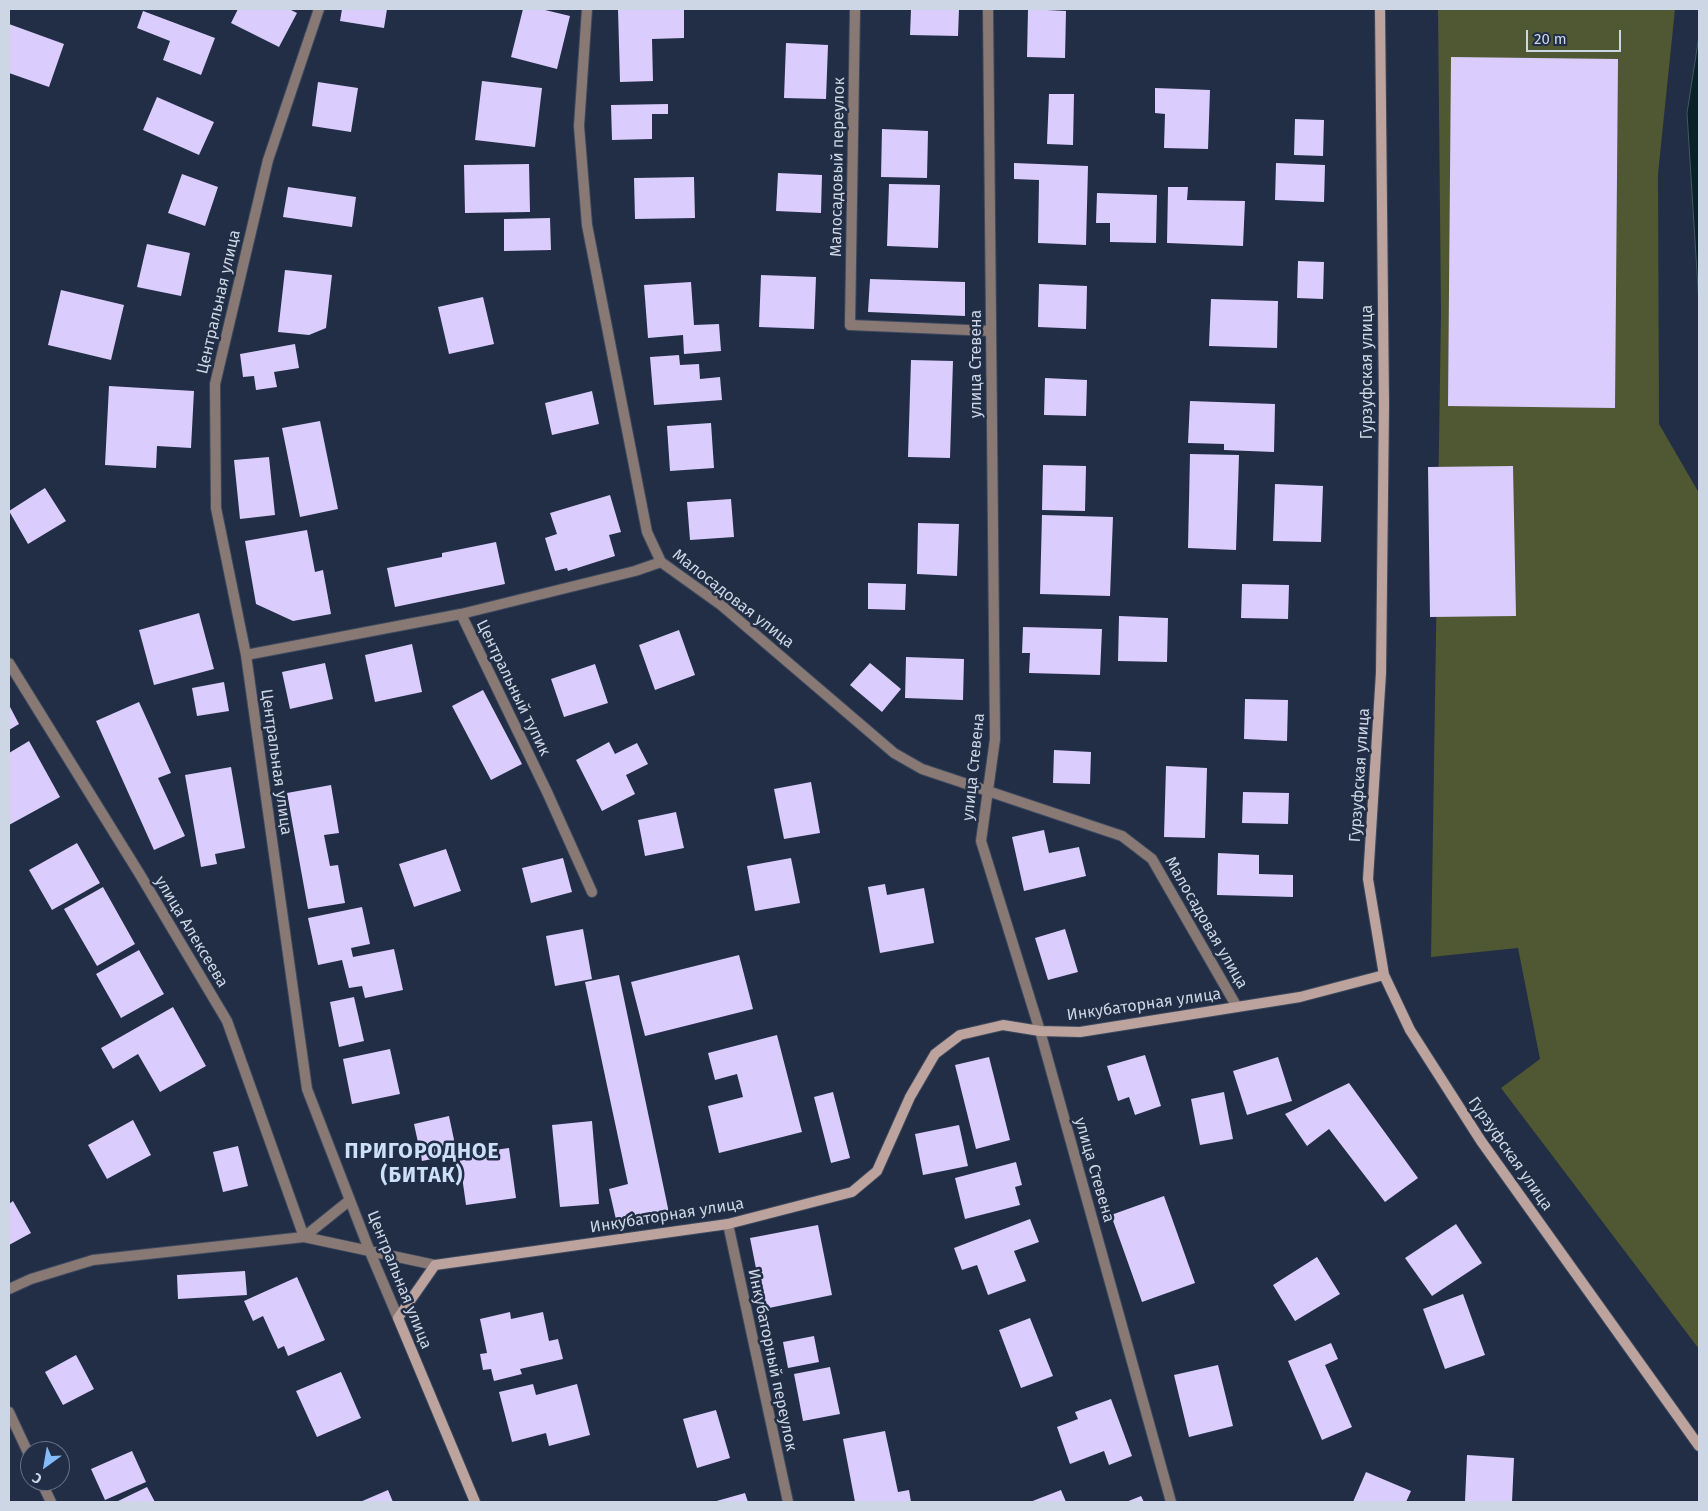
<!DOCTYPE html>
<meta charset="utf-8">
<style>
body{margin:0}
#map{position:relative;width:1708px;height:1511px;overflow:hidden;background:#212e45;font-family:"Fira Sans",sans-serif}
canvas{display:block}
.frame{position:absolute;inset:0;border:10px solid #cdd6e5;pointer-events:none}
.north{position:absolute;left:20px;top:1441px;width:50px;height:50px;box-sizing:border-box;background:#212e45;border:1px solid #667185;border-radius:50%;rotate:212deg;font-size:14px;font-weight:700;line-height:20px;text-align:center;color:#cdd6e5}
.north::after{content:'';display:block;margin:auto;width:18px;height:22px;background:#84bcfb;clip-path:polygon(50% 0,100% 100%,50% 72%,0 100%)}
.scale{position:absolute;left:1526px;top:30px;width:95px;height:22px;box-sizing:border-box;border:2px solid #cdd6e5;border-top:0;padding-left:6px;font-size:15px;line-height:18px;white-space:nowrap;color:#cdd6e5;-webkit-text-stroke:4px #212e45;paint-order:stroke}
</style>
<div id="map">
<canvas width="1708" height="1511"></canvas>
<div class="frame"></div>
<div class="north">С</div>
<div class="scale">20 m</div>
</div>
<script>
const ctx = document.querySelector('canvas').getContext('2d');
ctx.lineJoin = 'round';
function fill(path, color) { ctx.fillStyle = color; ctx.fill(path, 'evenodd'); }
const poly = rows => new Path2D(rows.map(r => 'M' + r).join(''));
function strokePath(path, color, width, dash) { ctx.strokeStyle = color; ctx.lineWidth = width; ctx.lineCap = dash ? 'butt' : 'round'; ctx.setLineDash(dash || []); ctx.stroke(path); }
function label(font, color, halo, rows, align = 'center') {
  ctx.font = font + ' "Fira Sans",sans-serif'; ctx.lineWidth = 5; ctx.setLineDash([]); ctx.textBaseline = 'middle'; ctx.strokeStyle = halo; ctx.fillStyle = color; for (const [text, x, y, turn = 0] of rows) {
    ctx.save(); ctx.translate(x, y); ctx.rotate((+turn || 0) * Math.PI / 180); ctx.textAlign = isNaN(turn) ? turn : align; if (halo) ctx.strokeText(text, 0, 0); ctx.fillText(text, 0, 0); ctx.restore();
  }
}
const green = poly([
 [1438,9,1675,9,1658,174,1659,424,1699,493,1699,1349,1501,1088,1540,1059,1518,948,1431,957,1441,313]
]);
const water = poly([
 [1699,36,1699,304,1687,113,1699,36]
]);
const building = poly([
 [238,9,289,9,297,13,279,47,231,23],
 [342,9,387,9,384,28,340,21],
 [523,9,541,9,570,16,557,69,511,57],
 [618,9,684,9,684,38,652,39,653,81,620,82],
 [911,9,959,9,958,36,910,35],
 [1028,9,1066,11,1065,58,1027,57],
 [143,11,215,38,201,75,163,60,170,41,137,28],
 [9,24,64,44,49,87,9,73],
 [786,43,828,45,826,99,784,98],
 [1451,57,1618,59,1615,408,1448,406],
 [482,81,542,88,535,147,475,140],
 [318,82,358,88,351,132,312,126],
 [1155,88,1210,90,1208,149,1164,148,1165,114,1155,113],
 [1049,94,1074,94,1073,145,1047,144],
 [157,97,214,122,199,155,143,130],
 [668,104,668,114,652,114,652,139,612,140,611,105],
 [1295,119,1324,120,1323,156,1294,155],
 [882,129,928,131,927,178,881,177],
 [1014,163,1088,166,1086,245,1038,243,1039,180,1014,179],
 [1276,163,1325,165,1324,202,1275,200],
 [529,164,530,212,465,213,464,165],
 [778,173,822,175,821,213,776,211],
 [182,174,218,187,205,226,168,213],
 [694,177,695,218,635,219,634,178],
 [889,184,940,185,938,248,887,246],
 [288,187,356,197,352,227,283,217],
 [1168,187,1188,187,1187,200,1245,201,1243,246,1167,243],
 [1097,193,1157,195,1156,243,1110,242,1110,223,1096,223],
 [550,218,551,250,504,251,504,219],
 [147,244,190,253,181,296,137,287],
 [1298,261,1324,262,1323,299,1297,298],
 [285,270,332,275,326,328,309,335,278,332],
 [761,275,816,277,814,329,759,327],
 [870,279,965,282,965,316,868,312],
 [691,282,694,325,719,324,721,351,684,354,683,335,648,338,644,285],
 [1039,284,1087,286,1086,329,1038,327],
 [61,290,124,305,111,360,48,345],
 [483,297,494,344,449,354,438,307],
 [1211,299,1278,301,1277,348,1209,346],
 [295,344,299,368,274,372,277,387,256,390,254,376,243,377,240,354],
 [679,355,680,365,699,364,700,379,720,377,722,400,654,405,650,357],
 [911,360,953,361,950,458,908,457],
 [1045,378,1087,380,1086,416,1044,415],
 [109,386,194,391,191,448,157,446,156,468,105,465],
 [592,391,599,424,552,435,545,403],
 [1190,401,1275,404,1274,452,1224,450,1224,444,1188,443],
 [320,421,338,509,300,517,282,428],
 [711,423,714,468,670,471,667,426],
 [1190,454,1239,455,1236,550,1188,548],
 [269,457,275,515,240,519,234,460],
 [1043,465,1086,466,1085,511,1042,510],
 [1513,466,1516,616,1430,617,1428,467],
 [1275,484,1323,486,1321,542,1273,541],
 [45,488,66,521,28,544,9,511],
 [610,495,621,532,609,535,615,556,568,571,567,568,555,571,545,538,557,534,550,513],
 [731,499,734,537,690,540,687,502],
 [1042,515,1113,517,1110,596,1040,594],
 [918,523,959,524,957,576,917,574],
 [307,530,315,572,323,570,331,614,293,621,256,604,245,541],
 [496,542,505,584,395,607,387,568,442,557,442,553],
 [868,583,906,584,905,610,868,609],
 [1242,584,1289,585,1288,619,1241,618],
 [199,613,214,669,154,685,139,630],
 [1119,616,1168,618,1167,662,1118,661],
 [1023,627,1102,629,1100,675,1029,673,1030,653,1022,653],
 [679,630,695,675,655,690,639,645],
 [412,644,422,692,375,702,365,655],
 [906,657,964,659,963,700,905,698],
 [325,663,333,699,290,709,282,672],
 [870,663,901,689,882,712,850,685],
 [595,664,608,703,564,717,551,679],
 [224,682,229,711,197,716,192,688],
 [483,690,522,764,491,780,452,706],
 [1245,699,1288,700,1287,741,1244,739],
 [139,702,171,773,158,778,185,836,154,850,96,721],
 [9,705,19,724,9,730],
 [29,741,60,797,9,825,9,753],
 [609,742,615,754,637,743,648,764,626,775,635,794,602,811,576,760],
 [1054,750,1091,752,1090,784,1053,783],
 [1166,766,1207,768,1205,838,1164,837],
 [231,767,245,848,215,854,217,864,201,867,185,775],
 [811,782,820,833,784,839,774,789],
 [331,785,339,833,324,835,330,866,338,865,345,903,308,909,287,793],
 [1243,792,1289,793,1288,824,1242,823],
 [676,812,684,848,645,856,638,820],
 [1044,830,1049,853,1079,847,1086,876,1024,891,1012,837],
 [77,843,100,883,52,910,29,870],
 [446,849,461,891,414,907,399,864],
 [1218,853,1259,855,1259,874,1293,875,1293,897,1217,895],
 [563,858,572,892,531,903,522,868],
 [791,858,800,903,755,911,747,866],
 [885,884,887,895,924,888,934,943,880,953,868,887],
 [103,887,135,944,97,966,64,909],
 [362,907,370,944,351,948,353,957,394,949,403,990,365,998,362,986,349,988,342,960,318,965,308,918],
 [583,929,592,979,555,986,546,936],
 [1065,929,1078,972,1048,980,1035,938],
 [139,950,164,994,121,1018,96,974],
 [739,955,753,1009,645,1036,631,982],
 [619,975,669,1213,617,1224,609,1189,628,1184,585,982],
 [354,997,364,1041,339,1047,330,1002],
 [173,1007,206,1066,160,1092,138,1054,113,1069,101,1048],
 [777,1035,802,1132,719,1153,708,1106,743,1097,737,1074,715,1080,708,1053],
 [390,1049,400,1094,352,1104,343,1059],
 [1145,1055,1161,1106,1135,1115,1129,1097,1118,1101,1107,1066],
 [989,1057,1010,1140,976,1149,955,1065],
 [1278,1057,1292,1101,1247,1115,1233,1071],
 [1349,1083,1418,1178,1385,1202,1329,1129,1307,1146,1285,1114],
 [833,1092,850,1158,831,1163,814,1097],
 [1224,1092,1233,1139,1200,1145,1191,1099],
 [449,1116,457,1154,422,1161,414,1124],
 [133,1120,151,1155,107,1179,88,1145],
 [592,1121,599,1204,560,1207,552,1125],
 [959,1125,968,1166,923,1175,915,1134],
 [238,1146,248,1186,223,1192,213,1152],
 [509,1148,516,1198,466,1205,459,1155],
 [1016,1162,1022,1185,1015,1187,1020,1205,965,1219,955,1178],
 [1164,1196,1195,1283,1142,1302,1111,1215],
 [13,1201,31,1233,9,1245,9,1204],
 [1030,1219,1039,1242,1014,1251,1026,1281,988,1295,977,1265,962,1270,954,1248],
 [1456,1224,1482,1263,1432,1296,1405,1258],
 [818,1225,832,1295,764,1309,750,1238],
 [1317,1257,1340,1294,1295,1321,1273,1285],
 [245,1271,247,1295,178,1299,177,1275],
 [297,1277,325,1340,288,1356,284,1346,278,1349,263,1316,253,1321,244,1301],
 [1463,1294,1485,1355,1445,1369,1423,1309],
 [510,1312,511,1319,543,1312,549,1341,558,1339,563,1359,520,1369,522,1374,494,1381,491,1369,483,1370,480,1354,487,1353,480,1319],
 [1030,1318,1053,1376,1021,1388,999,1330],
 [814,1336,819,1362,788,1368,783,1342],
 [1331,1343,1338,1359,1325,1365,1352,1427,1322,1440,1288,1361],
 [76,1355,94,1389,63,1405,45,1372],
 [1218,1365,1233,1426,1189,1437,1174,1375],
 [830,1367,840,1414,803,1421,794,1374],
 [341,1372,361,1418,317,1437,296,1391],
 [533,1384,536,1395,577,1384,590,1435,549,1446,546,1433,512,1442,499,1392],
 [1111,1399,1132,1456,1109,1465,1104,1451,1070,1464,1057,1427,1078,1419,1075,1412],
 [716,1410,730,1458,697,1468,683,1419],
 [885,1431,898,1492,909,1490,911,1502,855,1502,843,1439],
 [132,1451,146,1482,105,1500,91,1469],
 [1467,1455,1514,1458,1512,1502,1465,1501],
 [1366,1472,1411,1491,1406,1502,1353,1502],
 [147,1487,155,1502,116,1502],
 [388,1490,393,1502,360,1502],
 [1061,1490,1066,1502,1030,1502],
 [745,1493,748,1502,713,1502],
 [1141,1496,1144,1502,1126,1502]
]);
const lane = poly([
 [850,325,991,331]
]);
const street = poly([
 [319,9,268,160,215,384,216,508,246,655,307,1089,370,1252,398,1318],
 [587,9,579,126,587,225,647,532,661,562,721,605,894,753,922,769,1122,836,1152,859,1237,1007],
 [988,9,995,739,981,841,1040,1031,1171,1502],
 [850,325,855,9],
 [461,614,635,571,661,562],
 [246,655,461,614,547,792,592,892],
 [9,663,139,873,227,1021,304,1237,350,1200],
 [728,1224,788,1502],
 [9,1289,31,1279,93,1260,304,1237,435,1265],
 [9,1412,30,1457],
 [41,1481,51,1502]
]);
const secondary = poly([
 [1380,9,1384,405,1381,673,1368,879,1384,975,1410,1030,1481,1141,1699,1446],
 [475,1502,398,1318,435,1265,728,1224,852,1192,877,1171,910,1097,935,1054,960,1035,1003,1025,1040,1031,1080,1032,1300,997,1384,975]
]);
const streetNames = [
 ["Малосадовый переулок",838,167,-89],
 ["Центральная улица",219,302,-77],
 ["улица Стевена",977,364,-90],
 ["Гурзуфская улица",1368,372,-90],
 ["Малосадовая улица",733,599,38],
 ["Центральный тупик",513,688,64],
 ["Центральная улица",276,762,82],
 ["улица Стевена",974,767,-84],
 ["Гурзуфская улица",1360,775,-86],
 ["Малосадовая улица",1206,923,60],
 ["улица Алексеева",191,932,59],
 ["Инкубаторная улица",1144,1005,-8],
 ["Гурзуфская улица",1510,1154,55],
 ["улица Стевена",1094,1170,74],
 ["Инкубаторная улица",667,1216,-9],
 ["Центральная улица",399,1280,68],
 ["Инкубаторный переулок",772,1360,78]
];
const districtNames = [
 ["ПРИГОРОДНОЕ",422,1152],
 ["(БИТАК)",422,1176]
];
fill(green, '#505733');
fill(water, '#082228');
strokePath(water, '#435861', 1);
fill(building, '#daccfc');
strokePath(lane, '#3d495f', 12);
strokePath(street, '#3d495f', 12);
strokePath(secondary, '#3d495f', 12);
strokePath(lane, '#897975', 10);
strokePath(street, '#897975', 10);
strokePath(secondary, '#bda39d', 10);
label('16px', '#cdd6e5', '#212e45', streetNames);
ctx.letterSpacing = '1px';
label('bold 21px', '#cce1f9', '#212e45', districtNames);
ctx.letterSpacing = '0px';
</script>
